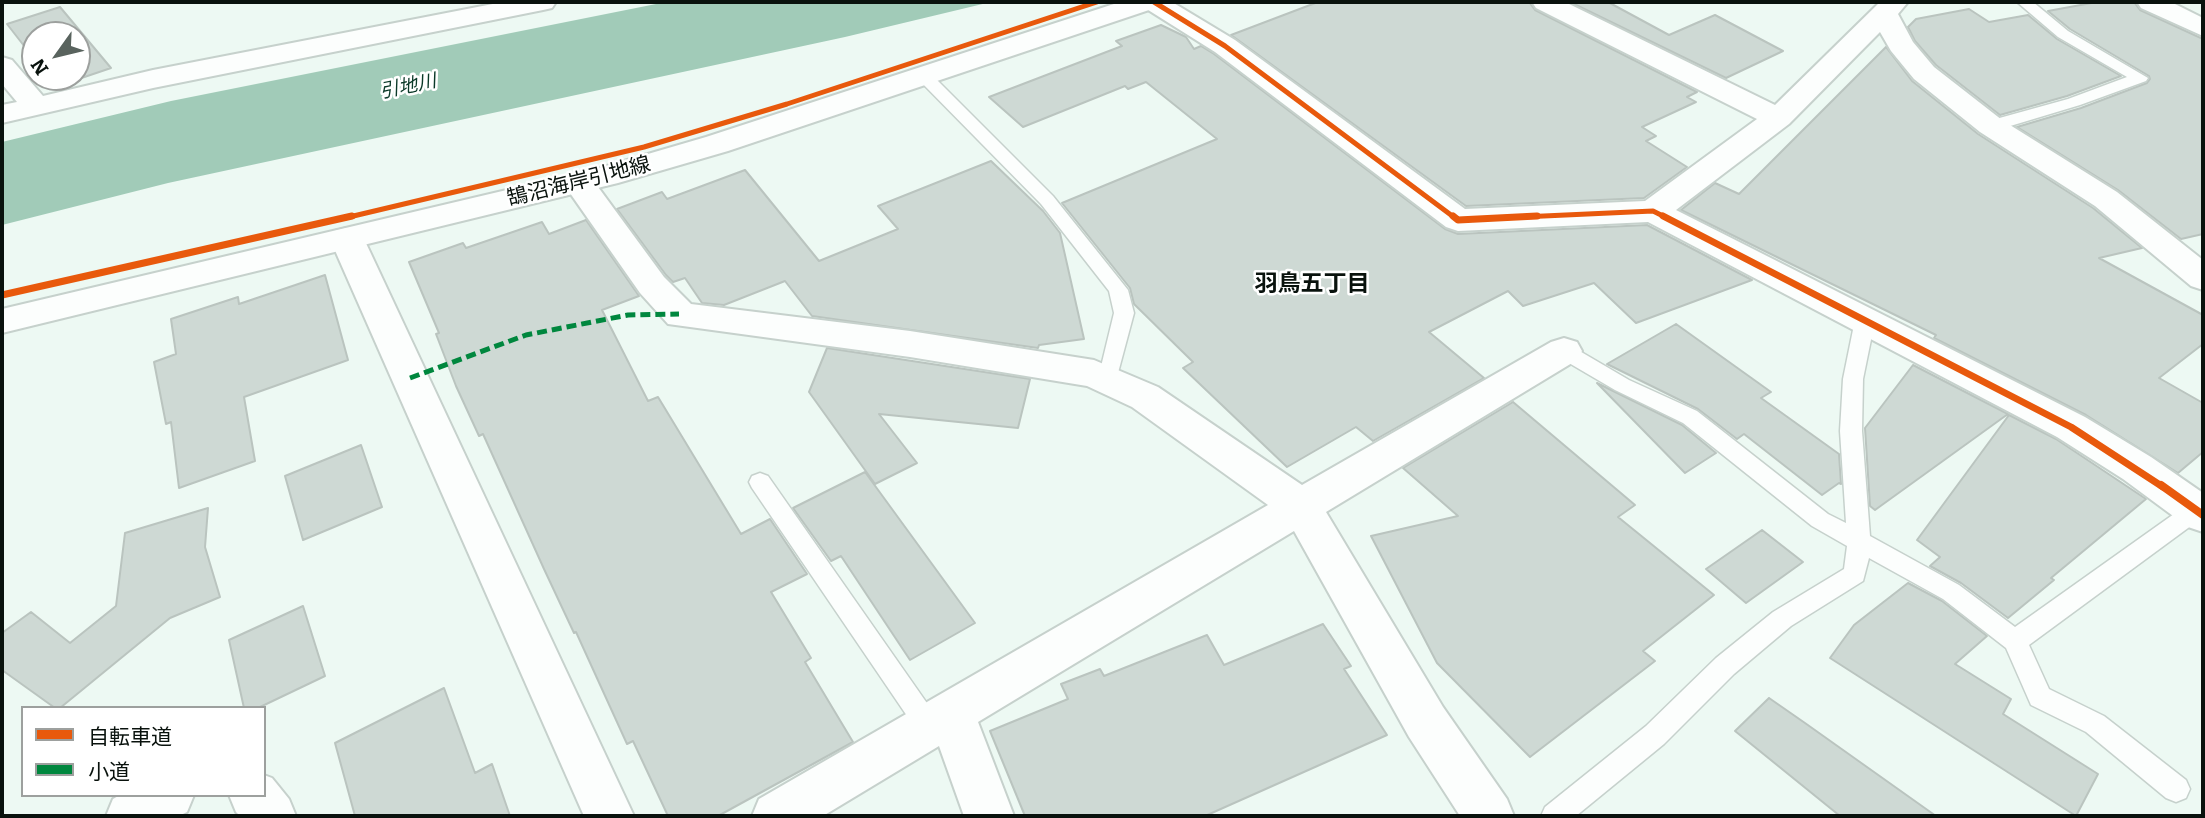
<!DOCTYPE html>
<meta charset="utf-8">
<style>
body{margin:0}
#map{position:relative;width:2205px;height:818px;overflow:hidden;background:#edf9f3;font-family:Bitter,"Noto Sans JP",serif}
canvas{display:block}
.frame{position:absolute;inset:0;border:4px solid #09120d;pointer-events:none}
.legend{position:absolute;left:21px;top:706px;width:245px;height:91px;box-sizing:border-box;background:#fff;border:2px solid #9da09e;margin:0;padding:9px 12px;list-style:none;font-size:21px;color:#09120d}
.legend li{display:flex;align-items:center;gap:14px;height:35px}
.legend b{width:35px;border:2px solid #9da09e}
.north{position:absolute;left:21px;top:21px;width:70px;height:70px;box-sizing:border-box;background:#fff;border:2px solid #9da09e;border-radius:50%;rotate:236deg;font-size:19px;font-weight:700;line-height:28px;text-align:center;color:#09120d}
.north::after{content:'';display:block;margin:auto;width:24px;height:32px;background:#59635e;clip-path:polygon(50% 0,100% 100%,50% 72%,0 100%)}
</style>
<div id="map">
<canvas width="2205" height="818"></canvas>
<div class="frame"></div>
<ul class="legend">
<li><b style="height:9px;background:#e8590c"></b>自転車道</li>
<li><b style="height:9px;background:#00873e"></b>小道</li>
</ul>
<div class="north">N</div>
</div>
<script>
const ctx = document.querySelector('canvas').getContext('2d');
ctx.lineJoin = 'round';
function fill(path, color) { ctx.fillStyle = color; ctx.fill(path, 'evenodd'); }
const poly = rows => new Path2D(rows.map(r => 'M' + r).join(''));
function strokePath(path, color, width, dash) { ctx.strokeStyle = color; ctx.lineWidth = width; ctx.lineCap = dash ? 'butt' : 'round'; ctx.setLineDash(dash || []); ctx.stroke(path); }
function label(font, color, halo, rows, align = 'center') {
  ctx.font = font + ' Bitter,"Noto Sans JP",serif'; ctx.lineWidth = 5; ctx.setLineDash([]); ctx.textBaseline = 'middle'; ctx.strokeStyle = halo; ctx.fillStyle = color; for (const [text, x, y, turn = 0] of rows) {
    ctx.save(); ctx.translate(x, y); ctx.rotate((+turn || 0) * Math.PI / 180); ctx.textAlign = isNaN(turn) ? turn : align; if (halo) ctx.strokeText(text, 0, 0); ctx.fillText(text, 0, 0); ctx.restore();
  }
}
const water = poly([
 [666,2,991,2,845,37,168,183,2,225,2,142,171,101]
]);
const building = poly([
 [1318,2,1529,2,1535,10,1697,92,1687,97,1696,102,1642,127,1656,136,1646,141,1687,167,1644,198,1466,206,1231,35,1318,2],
 [1570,2,1608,2,1669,35,1715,15,1783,51,1726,78,1570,2],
 [2097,2,2134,2,2140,10,2203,39,2203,234,2181,239,2118,190,2017,127,2081,108,2147,83,2150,79,2149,76,2070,29,2048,11,2097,2],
 [60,7,111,68,55,87,48,77,77,77,77,35,35,35,35,60,7,24,60,7],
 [1969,9,1989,22,2028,15,2057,39,2121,76,2067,96,2000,115,1936,65,1915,41,1908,27,1916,19,1969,9],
 [1161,25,1186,37,1194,49,1201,46,1214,54,1445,229,1458,234,1647,225,1752,280,1636,323,1594,283,1523,306,1508,291,1429,332,1484,378,1373,441,1356,427,1287,467,1183,368,1193,362,1134,304,1130,288,1062,203,1217,139,1146,82,1128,89,1125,86,1023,127,989,97,1122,46,1116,41,1161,25],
 [1886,47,1912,81,1978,134,2093,208,2142,248,2099,258,2203,315,2203,344,2159,378,2203,403,2203,452,2178,473,2086,415,1934,338,1936,335,1681,210,1715,183,1739,194,1886,47],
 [991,161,1043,211,1060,233,1084,339,1039,345,1038,348,812,316,785,281,724,305,702,303,685,278,673,282,666,275,617,209,662,192,667,199,745,170,819,261,898,229,878,206,991,161],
 [586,220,639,296,602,310,648,401,658,397,741,534,770,519,807,574,771,592,811,658,805,662,853,742,718,816,668,816,633,741,627,744,576,632,574,633,544,569,483,434,479,436,456,386,436,334,439,333,409,262,463,243,466,248,542,222,549,234,586,220],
 [325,275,348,360,244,397,255,461,179,488,171,422,166,424,154,362,176,354,171,319,238,297,239,304,325,275],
 [1676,324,1771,392,1761,398,1839,454,1841,484,1839,483,1822,495,1744,434,1737,439,1698,409,1607,364,1676,324],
 [827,348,1030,379,1018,428,879,414,917,463,875,484,809,392,827,348],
 [1913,365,2008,414,1875,510,1870,506,1865,428,1913,365],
 [1597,383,1682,425,1716,453,1685,473,1597,383],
 [1513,402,1635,505,1618,517,1714,595,1643,651,1655,661,1530,757,1437,663,1371,536,1458,516,1403,468,1513,402],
 [2009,415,2056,439,2146,499,2051,578,2054,580,2008,618,1961,583,1930,566,1940,557,1917,540,2009,415],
 [361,445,382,507,303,540,285,476,361,445],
 [865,472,975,623,910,660,841,556,831,561,793,508,865,472],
 [208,508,205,547,220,597,170,618,60,708,55,708,2,670,2,633,31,612,70,643,116,606,125,533,208,508],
 [1762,530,1803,562,1746,603,1706,569,1762,530],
 [1908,583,1942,601,1987,636,1955,664,2011,699,2003,714,2098,774,2076,816,1830,658,1854,625,1908,583],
 [303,606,325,676,258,708,244,708,229,640,303,606],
 [1323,624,1351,666,1344,669,1387,735,1205,816,1025,816,990,731,1068,699,1061,684,1100,669,1104,676,1207,635,1224,665,1323,624],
 [444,688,475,773,492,764,510,816,355,816,335,743,444,688],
 [1769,698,1805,723,1936,816,1840,816,1735,731,1769,698]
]);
const lane = poly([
 [2017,2,2033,2,2068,31,2148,78,2146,81,2080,105,1997,130,1985,130,1983,126,1985,122,2068,99,2127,77,2058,37,2017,2],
 [925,72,931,74,1053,196,1128,290,1134,313,1115,384,1108,386,1101,384,1098,379,1114,313,1109,291,1041,204,919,80,917,77,919,74,925,72],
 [1865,313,1872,315,1875,320,1863,379,1862,431,1870,536,1959,585,2015,627,2188,504,2195,495,2203,492,2203,517,2029,645,2049,689,2104,716,2186,780,2190,789,2186,798,2176,802,2166,798,2086,732,2031,705,2006,648,1943,599,1869,558,1863,581,1791,626,1734,674,1664,744,1576,816,1541,816,1545,807,1646,726,1716,658,1773,612,1844,569,1847,546,1812,526,1683,423,1615,390,1557,356,1554,351,1557,346,1571,346,1629,380,1697,411,1828,514,1846,523,1840,431,1843,379,1855,320,1858,315,1865,313],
 [760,473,768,476,938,719,942,727,938,735,929,739,920,735,752,488,749,482,752,476,760,473]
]);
const street = poly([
 [503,2,556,2,552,8,543,10,153,88,2,123,2,105,17,102,2,84,2,57,12,60,43,96,153,70,503,2],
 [1141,2,1172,2,1235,40,1465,209,1645,201,1757,119,1536,8,1532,2,1565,2,1775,105,1880,2,1908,2,1898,14,1913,42,1934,67,2002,120,2117,192,2203,260,2203,290,2191,286,2095,206,1980,132,1914,79,1891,51,1880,32,1789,124,1676,210,2085,417,2151,457,2203,493,2203,532,2188,527,2123,479,2057,437,1648,222,1458,231,1446,227,1215,52,1145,8,1141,2],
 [2137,2,2171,2,2203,18,2203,36,2141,8,2137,2],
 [579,173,590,176,664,277,691,304,910,331,1094,360,1158,387,1302,485,1551,342,1564,338,1577,342,1582,351,1577,360,1326,512,1443,707,1507,799,1514,816,1460,816,1409,737,1294,531,978,722,1014,816,964,816,939,746,823,816,752,816,759,799,1268,505,1132,407,1087,386,910,357,668,324,640,293,563,183,568,176,579,173],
 [347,228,359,231,364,239,634,816,584,816,330,239,335,231,347,228],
 [264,775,272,778,289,799,296,816,240,816,236,812,229,795,264,795,264,775],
 [120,795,194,795,187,812,179,816,106,816,113,799,120,795]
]);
const secondary = poly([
 [1120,2,1159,2,1155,8,728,151,618,183,2,333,2,309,600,168,706,137,1120,2]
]);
const quiet = poly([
 [410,378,526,335,628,315,679,314]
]);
const cyclewayFar2 = poly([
 [1154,2,1225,46,1455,218],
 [345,218,644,147,787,104,1097,2],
 [1500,218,1653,211,1667,218]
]);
const cyclewayFar1 = poly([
 [1453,216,1458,220,1537,216],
 [1663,216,2071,427,2163,487],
 [2,295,352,216]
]);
const cycleway = poly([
 [2161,485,2203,515]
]);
const farWaternames = [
 ["引地川",408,87,-12]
];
const streetNames = [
 ["鵠沼海岸引地線",579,182,-14]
];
const neighbourhoodNames = [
 ["羽鳥五丁目",1312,285]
];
fill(water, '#a1cbb8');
fill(building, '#ced9d4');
strokePath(building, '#bac4bf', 2);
strokePath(lane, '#c6d1cc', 3);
strokePath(street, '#c6d1cc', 4);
strokePath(secondary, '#c6d1cc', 4);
fill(lane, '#fcfefd');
fill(street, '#fcfefd');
fill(secondary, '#fcfefd');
strokePath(quiet, '#00873e', 5, [10, 5]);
strokePath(cyclewayFar2, '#e8590c', 5);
strokePath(cyclewayFar1, '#e8590c', 7);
strokePath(cycleway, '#e8590c', 8);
label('italic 19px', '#0a3928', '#fff', farWaternames);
label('21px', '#09120d', '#fff', streetNames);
label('bold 23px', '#09120d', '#fff', neighbourhoodNames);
</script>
